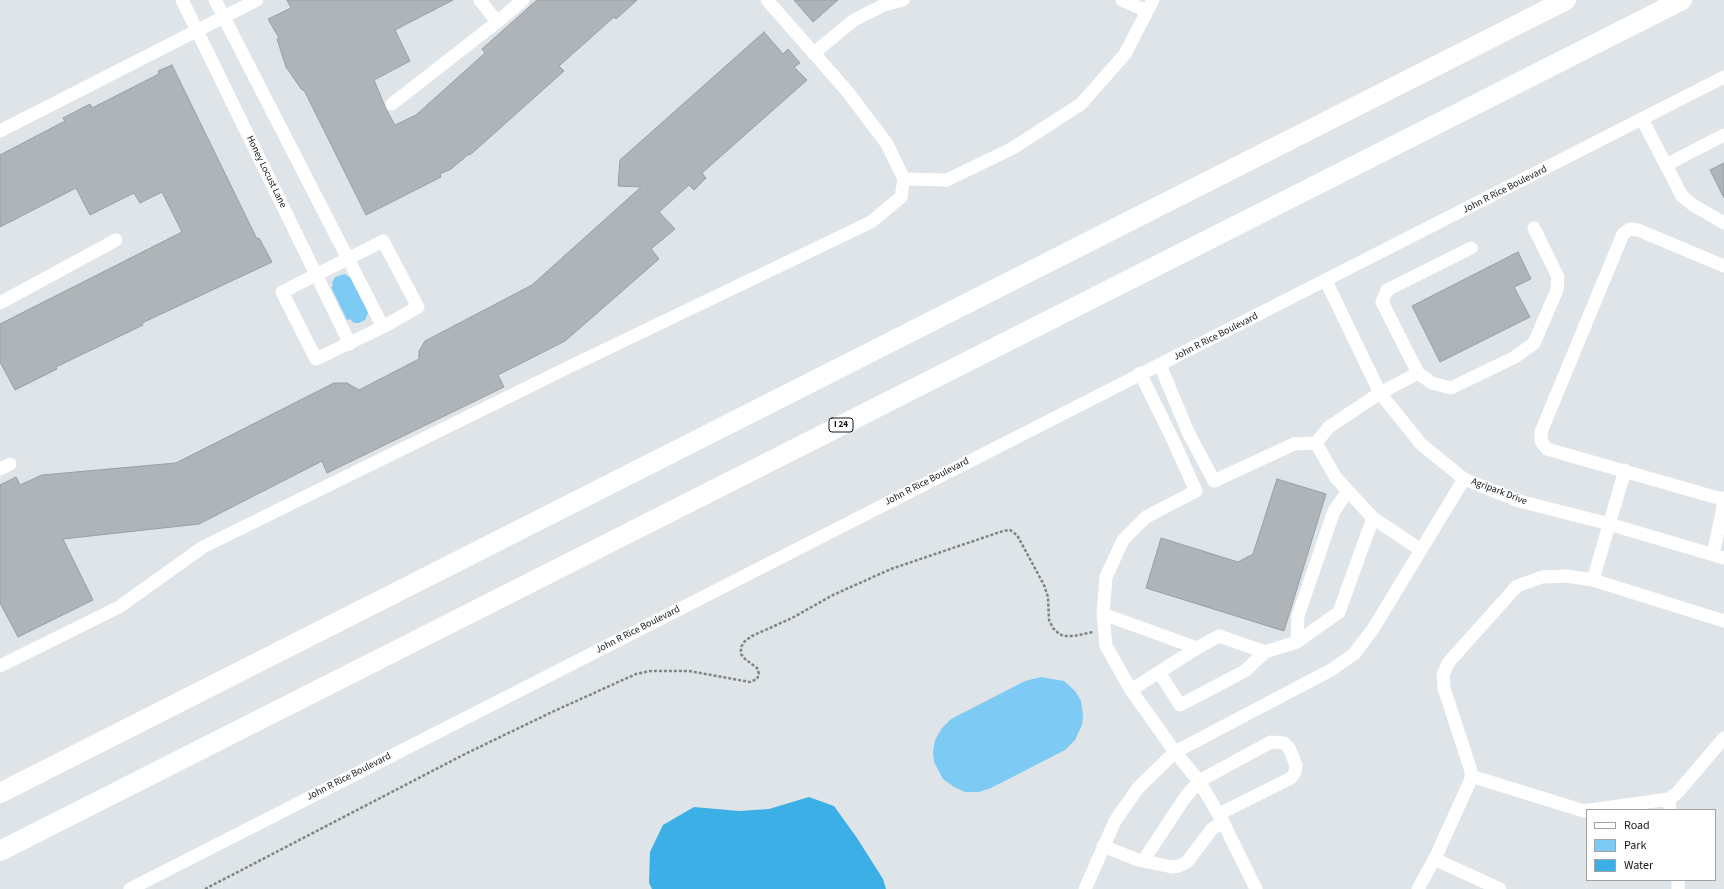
<!DOCTYPE html>
<style>
body{margin:0}
#map{position:relative;width:1724px;height:889px;overflow:hidden;background:#dee4e8;font-family:"Source Sans 3",sans-serif}
canvas{display:block}
.legend{position:absolute;left:1586px;top:809px;width:130px;height:72px;box-sizing:border-box;background:#fff;border:1px solid #a1a2a3;margin:0;padding:5px 7px;list-style:none;font-size:12px;color:#151718}
.legend li{display:flex;align-items:center;gap:8px;height:20px}
.legend b{width:20px;border:1px solid #a1a2a3}
</style>
<div id="map">
<canvas width="1724" height="889"></canvas>
<ul class="legend">
<li><b style="height:5px;background:#fff"></b>Road</li>
<li><b style="height:11px;background:#7dcaf4"></b>Park</li>
<li><b style="height:11px;background:#3bafe6"></b>Water</li>
</ul>
</div>
<script>
const ctx = document.querySelector('canvas').getContext('2d');
ctx.lineJoin = 'round';
function fill(path, color) { ctx.fillStyle = color; ctx.fill(path, 'evenodd'); }
const poly = rows => new Path2D(rows.map(r => 'M' + r).join(''));
function strokePath(path, color, width, dash) { ctx.strokeStyle = color; ctx.lineWidth = width; ctx.lineCap = dash ? 'butt' : 'round'; ctx.setLineDash(dash || []); ctx.stroke(path); }
function label(font, color, halo, rows, align = 'center') {
  ctx.font = font + ' "Source Sans 3",sans-serif'; ctx.lineWidth = 3.5; ctx.setLineDash([]); ctx.textBaseline = 'middle'; ctx.strokeStyle = halo; ctx.fillStyle = color; for (const [text, x, y, turn = 0] of rows) {
    ctx.save(); ctx.translate(x, y); ctx.rotate((+turn || 0) * Math.PI / 180); ctx.textAlign = isNaN(turn) ? turn : align; if (halo) ctx.strokeText(text, 0, 0); ctx.fillText(text, 0, 0); ctx.restore();
  }
}
const green = poly([
 [345,274,349,277,352,276,368,313,365,320,359,323,354,323,350,319,347,320,331,287,333,286,332,283,335,277],
 [1041,677,1064,681,1075,691,1081,701,1083,715,1082,725,1075,740,1065,750,991,788,979,792,965,792,954,787,943,779,934,762,933,752,935,740,942,728,951,719,1025,681]
]);
const water = poly([
 [809,797,834,806,857,838,883,879,886,889,652,889,649,883,650,852,663,825,694,807,739,811,769,809]
]);
const building = poly([
 [287,0,453,0,395,30,410,61,374,80,386,109,395,125,416,115,485,53,482,49,537,0,637,0,616,19,614,17,559,66,564,71,470,155,469,154,451,169,440,174,441,177,366,215,304,90,302,90,286,67,277,39,279,38,268,19,291,8,287,0],
 [794,0,838,0,813,22,794,0],
 [764,32,783,54,788,49,800,63,794,67,807,80,702,173,706,178,694,190,689,185,659,212,675,229,651,249,659,259,565,341,498,375,504,387,327,473,322,461,199,524,63,539,93,600,18,637,0,603,0,485,16,477,20,485,42,475,176,463,334,383,347,383,359,390,419,359,419,351,425,341,532,285,641,187,618,186,620,160,764,32],
 [172,65,257,239,259,238,272,262,142,323,143,325,56,367,57,369,15,390,0,362,0,324,182,232,162,192,140,203,134,193,90,215,76,188,0,227,0,155,65,121,63,118,90,104,92,108,159,74,158,71,172,65],
 [1724,163,1724,198,1710,170,1724,163],
 [1518,252,1531,279,1514,287,1530,317,1440,362,1412,306,1518,252],
 [1277,479,1326,494,1284,631,1146,588,1161,538,1238,562,1253,554,1277,479]
]);
const path = poly([
 [205,889,465,754,552,712,636,674,650,671,689,671,750,682,757,679,759,674,757,668,745,659,741,654,741,647,745,641,752,636,792,618,833,595,891,569,1003,531,1010,530,1017,535,1044,585,1048,597,1049,620,1053,628,1059,634,1064,636,1074,636,1093,632]
]);
const minor = poly([
 [182,0,350,344],
 [215,0,383,327],
 [1122,0,1147,11],
 [497,22,523,0],
 [814,53,854,20,884,5,903,0],
 [392,104,497,22,480,0],
 [1642,119,1682,196,1693,205,1724,223],
 [0,131,257,0],
 [1666,165,1724,135],
 [904,179,947,180,1013,148,1081,104,1125,54,1153,0],
 [383,241,418,307,383,327,316,359,282,292,383,241],
 [1724,266,1638,230,1630,229,1623,234,1541,432,1541,441,1547,449,1718,498,1724,498],
 [1326,281,1380,393,1421,444,1464,479,1519,501,1602,522,1724,558],
 [0,303,116,240],
 [1160,365,1189,434,1214,481,1294,444,1316,443,1336,478,1373,518,1421,550],
 [1418,373,1432,383,1451,388,1515,357,1534,343,1557,290,1558,277,1534,228],
 [1316,443,1329,427,1380,393,1418,373,1382,302,1387,290,1471,248],
 [0,469,10,464],
 [1713,555,1724,502],
 [1593,580,1724,621],
 [1103,614,1197,648,1219,636,1265,652,1297,642,1339,612,1373,518],
 [1297,642,1298,616,1334,511,1348,491],
 [0,666,119,607,203,547,571,366,871,222,901,197,904,179,887,144,847,91,767,0],
 [1159,672,1180,705,1245,671,1265,652],
 [1131,690,1197,648],
 [1471,776,1584,811,1587,810],
 [1590,810,1669,799],
 [1670,810,1669,799,1677,793,1724,738],
 [1223,822,1256,889],
 [1103,846,1138,860,1172,867,1179,866,1187,862,1212,829,1223,822,1199,781,1175,752,1131,690,1106,646,1103,614,1106,577,1123,540,1146,517,1196,491,1173,440,1140,373],
 [1434,859,1500,889],
 [1143,861,1184,799,1199,781,1271,742,1284,743,1289,748,1296,765,1295,772,1291,778,1219,814],
 [1678,880,1678,889],
 [130,889,1724,77],
 [1085,889,1115,821,1138,788,1175,752,1331,670,1354,654,1373,629,1464,479],
 [1418,889,1437,854,1471,779,1471,771,1444,688,1443,675,1448,663,1517,586,1542,577,1566,576,1593,580,1625,470]
]);
const highway = poly([
 [0,793,1566,0],
 [0,851,1682,0]
]);
const shields = [
 [841,425,24]
];
const shieldNames = [
 ["I 24",841,425]
];
const streetNames = [
 ["Honey Locust Lane",266,172,64],
 ["John R Rice Boulevard",1505,190,-27],
 ["John R Rice Boulevard",1216,337,-27],
 ["John R Rice Boulevard",927,482,-27],
 ["Agripark Drive",1499,492,21],
 ["John R Rice Boulevard",638,630,-27],
 ["John R Rice Boulevard",349,777,-27]
];
fill(green, '#7dcaf4');
fill(water, '#3bafe6');
fill(building, '#aeb4b8');
strokePath(building, '#989ea2', 1);
strokePath(path, '#7f8486', 2.5, [3, 2]);
strokePath(minor, '#fff', 13);
strokePath(highway, '#fff', 20);
for (const [x, y, w] of shields) { const box = new Path2D(); box.roundRect(x - w / 2, y - 7, w, 14, 3); ctx.fillStyle = '#fff'; ctx.fill(box); strokePath(box, '#151718', 1); }
label('bold 9px', '#151718', null, shieldNames);
label('10px', '#151718', '#fff', streetNames);
</script>
